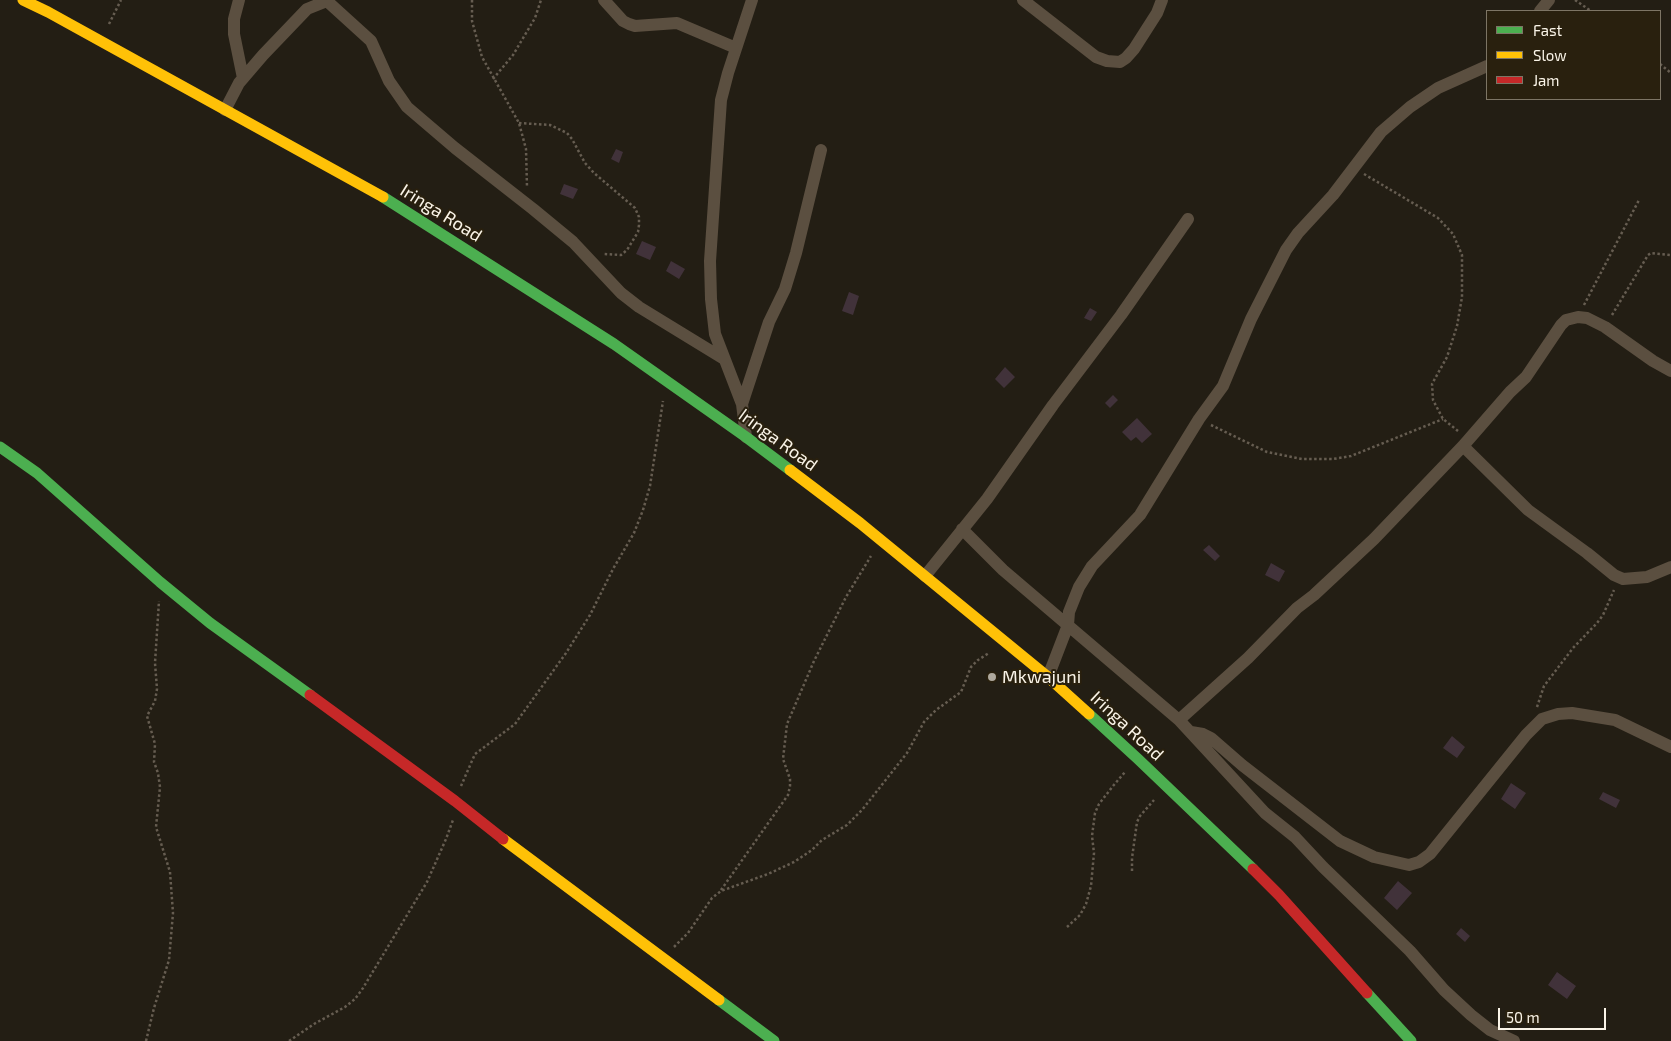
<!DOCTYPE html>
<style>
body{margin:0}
#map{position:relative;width:1671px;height:1041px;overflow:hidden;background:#231e14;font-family:"Exo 2",sans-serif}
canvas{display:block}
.legend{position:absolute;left:1486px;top:10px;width:175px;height:90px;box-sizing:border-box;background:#29200e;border:1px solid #7d7565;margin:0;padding:6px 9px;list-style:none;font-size:15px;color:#faf4e8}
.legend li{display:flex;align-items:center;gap:10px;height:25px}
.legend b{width:25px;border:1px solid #7d7565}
.scale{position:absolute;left:1498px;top:1008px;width:108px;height:22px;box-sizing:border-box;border:2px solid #faf4e8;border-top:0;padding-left:6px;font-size:15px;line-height:18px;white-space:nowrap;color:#faf4e8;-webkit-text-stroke:4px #29200e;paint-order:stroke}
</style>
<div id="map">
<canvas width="1671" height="1041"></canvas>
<ul class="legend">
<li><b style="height:6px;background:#4caf50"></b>Fast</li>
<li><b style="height:6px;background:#ffc107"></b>Slow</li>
<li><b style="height:6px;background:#c62828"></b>Jam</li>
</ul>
<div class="scale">50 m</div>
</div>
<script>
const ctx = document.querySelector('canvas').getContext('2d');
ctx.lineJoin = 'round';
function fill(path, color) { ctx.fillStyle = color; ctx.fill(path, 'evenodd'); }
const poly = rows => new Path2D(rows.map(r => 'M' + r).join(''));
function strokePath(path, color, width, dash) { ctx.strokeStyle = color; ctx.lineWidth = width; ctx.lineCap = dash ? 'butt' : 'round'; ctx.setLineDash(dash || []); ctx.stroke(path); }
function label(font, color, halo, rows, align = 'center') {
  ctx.font = font + ' "Exo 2",sans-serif'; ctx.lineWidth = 4; ctx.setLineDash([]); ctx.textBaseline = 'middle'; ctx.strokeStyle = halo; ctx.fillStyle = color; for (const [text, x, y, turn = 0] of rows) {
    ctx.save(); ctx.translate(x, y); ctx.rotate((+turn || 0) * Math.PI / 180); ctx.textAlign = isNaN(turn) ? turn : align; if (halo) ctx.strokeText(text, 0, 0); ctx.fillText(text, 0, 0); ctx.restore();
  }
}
const building = poly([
 [616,149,623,152,619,163,611,159],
 [564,184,578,189,573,199,560,194],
 [642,241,656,247,650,260,636,254],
 [671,261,685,269,679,279,666,271],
 [849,292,859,296,853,315,842,311],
 [1090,308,1097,312,1091,321,1084,318],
 [1005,367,1015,377,1004,388,995,379],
 [1113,395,1118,400,1110,408,1105,403],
 [1137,418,1152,434,1142,443,1136,437,1131,441,1122,432],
 [1209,545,1220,556,1215,561,1203,550],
 [1271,563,1285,571,1279,582,1265,575],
 [1452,736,1465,747,1457,758,1443,748],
 [1511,783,1526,793,1515,809,1501,799],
 [1603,792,1620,800,1616,808,1599,799],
 [1398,881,1412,893,1397,910,1384,898],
 [1461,928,1470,936,1465,942,1456,934],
 [1557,972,1576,986,1567,999,1548,985]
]);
const path = poly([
 [472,0,472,21,482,57,519,123,526,149,527,187],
 [1575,0,1591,11],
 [109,24,121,0],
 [1660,64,1671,73],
 [493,79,513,55,535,18,541,0],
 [519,123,550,125,567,133,572,139,585,163,594,173,635,208,639,217,639,225,638,232,627,250,621,255,604,254],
 [1364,174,1438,218,1453,234,1462,255,1462,297,1457,326,1447,357,1432,384,1433,400,1443,419,1458,431],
 [1584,305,1639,200],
 [1612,315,1648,255,1651,253,1671,255],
 [1211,425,1267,452,1302,459,1333,459,1351,456,1443,419],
 [1537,707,1544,686,1573,648,1597,623,1603,615,1614,590],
 [461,786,475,754,515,724,566,653,590,615,613,569,634,533,643,510,650,486,663,401],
 [1132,871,1132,858,1137,822,1140,816,1154,800],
 [721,890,788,795,790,786,790,779,783,759,787,724,814,661,846,597,871,556],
 [1067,927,1080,915,1086,904,1091,886,1094,853,1092,836,1095,813,1099,804,1113,786,1125,772],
 [674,947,688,933,712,898,721,891,768,874,794,862,812,850,822,840,847,825,862,810,907,753,924,722,936,710,961,692,971,667,978,660,989,653],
 [146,1041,154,1008,169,960,173,913,170,872,156,827,160,787,158,773,154,762,155,744,147,716,155,701,157,689,155,663,159,601],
 [289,1041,314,1024,345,1007,355,999,363,988,427,882,446,839,453,820]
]);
const street = poly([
 [239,0,234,19,234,34,243,78],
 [604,0,623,21,629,24,635,26,677,23,736,48],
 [1023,0,1096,57,1107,61,1120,62,1126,58,1134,49,1157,13,1162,0],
 [1540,11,1549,0],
 [225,110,239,83,263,55,307,9,327,1,371,41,389,81,407,107,455,148,533,209,573,242,621,293,639,307,724,359],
 [742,404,769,322,785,289,796,253,821,150],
 [746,437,742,404,715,334,711,299,710,261,721,100,728,73,752,0],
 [1463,446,1528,510,1587,553,1614,575,1623,579,1647,577,1671,567],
 [962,529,1003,570,1179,720,1265,813,1295,837,1323,867,1410,951,1444,990,1471,1015,1490,1030,1514,1041],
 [925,576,987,499,1053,405,1121,315,1188,219],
 [1048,677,1068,625,1069,612,1079,587,1092,566,1140,515,1199,419,1223,386,1251,319,1286,250,1298,233,1333,195,1381,132,1410,107,1438,88,1487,66],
 [1179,720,1248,658,1297,608,1314,595,1374,539,1463,446,1510,392,1526,377,1561,325,1566,320,1578,317,1587,318,1605,327,1653,361,1671,371],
 [1191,732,1203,734,1211,738,1242,765,1340,841,1374,857,1409,865,1419,862,1430,854,1526,735,1542,719,1558,714,1572,713,1615,720,1671,747]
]);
const fast = poly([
 [383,197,614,344,746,437,790,470],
 [0,447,37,473,160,582,210,623,310,695],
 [1089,714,1138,759,1253,869],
 [1367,993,1411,1041],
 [719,1000,774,1041]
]);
const slow = poly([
 [23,0,48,12,383,197],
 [790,470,860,523,1048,677,1089,714],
 [503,839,719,1000]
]);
const jam = poly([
 [310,695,455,801,503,839],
 [1253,869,1279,895,1367,993]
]);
const markers = [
 [992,677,5,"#afa99e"]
];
const streetNames = [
 ["Iringa Road",441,213,32],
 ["Iringa Road",778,440,36],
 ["Iringa Road",1127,726,43]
];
const poiNames = [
 ["Mkwajuni",1002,677]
];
fill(building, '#41323a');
strokePath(path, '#665d51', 2.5, [2.5, 2.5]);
strokePath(street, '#5b4f40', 12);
strokePath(fast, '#4caf50', 11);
strokePath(slow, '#ffc107', 11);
strokePath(jam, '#c62828', 11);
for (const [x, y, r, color] of markers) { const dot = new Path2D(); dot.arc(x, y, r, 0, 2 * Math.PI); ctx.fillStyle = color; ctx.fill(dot); strokePath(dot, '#29200e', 2); }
label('18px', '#faf4e8', '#29200e', streetNames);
label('18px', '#faf4e8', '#29200e', poiNames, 'left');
</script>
